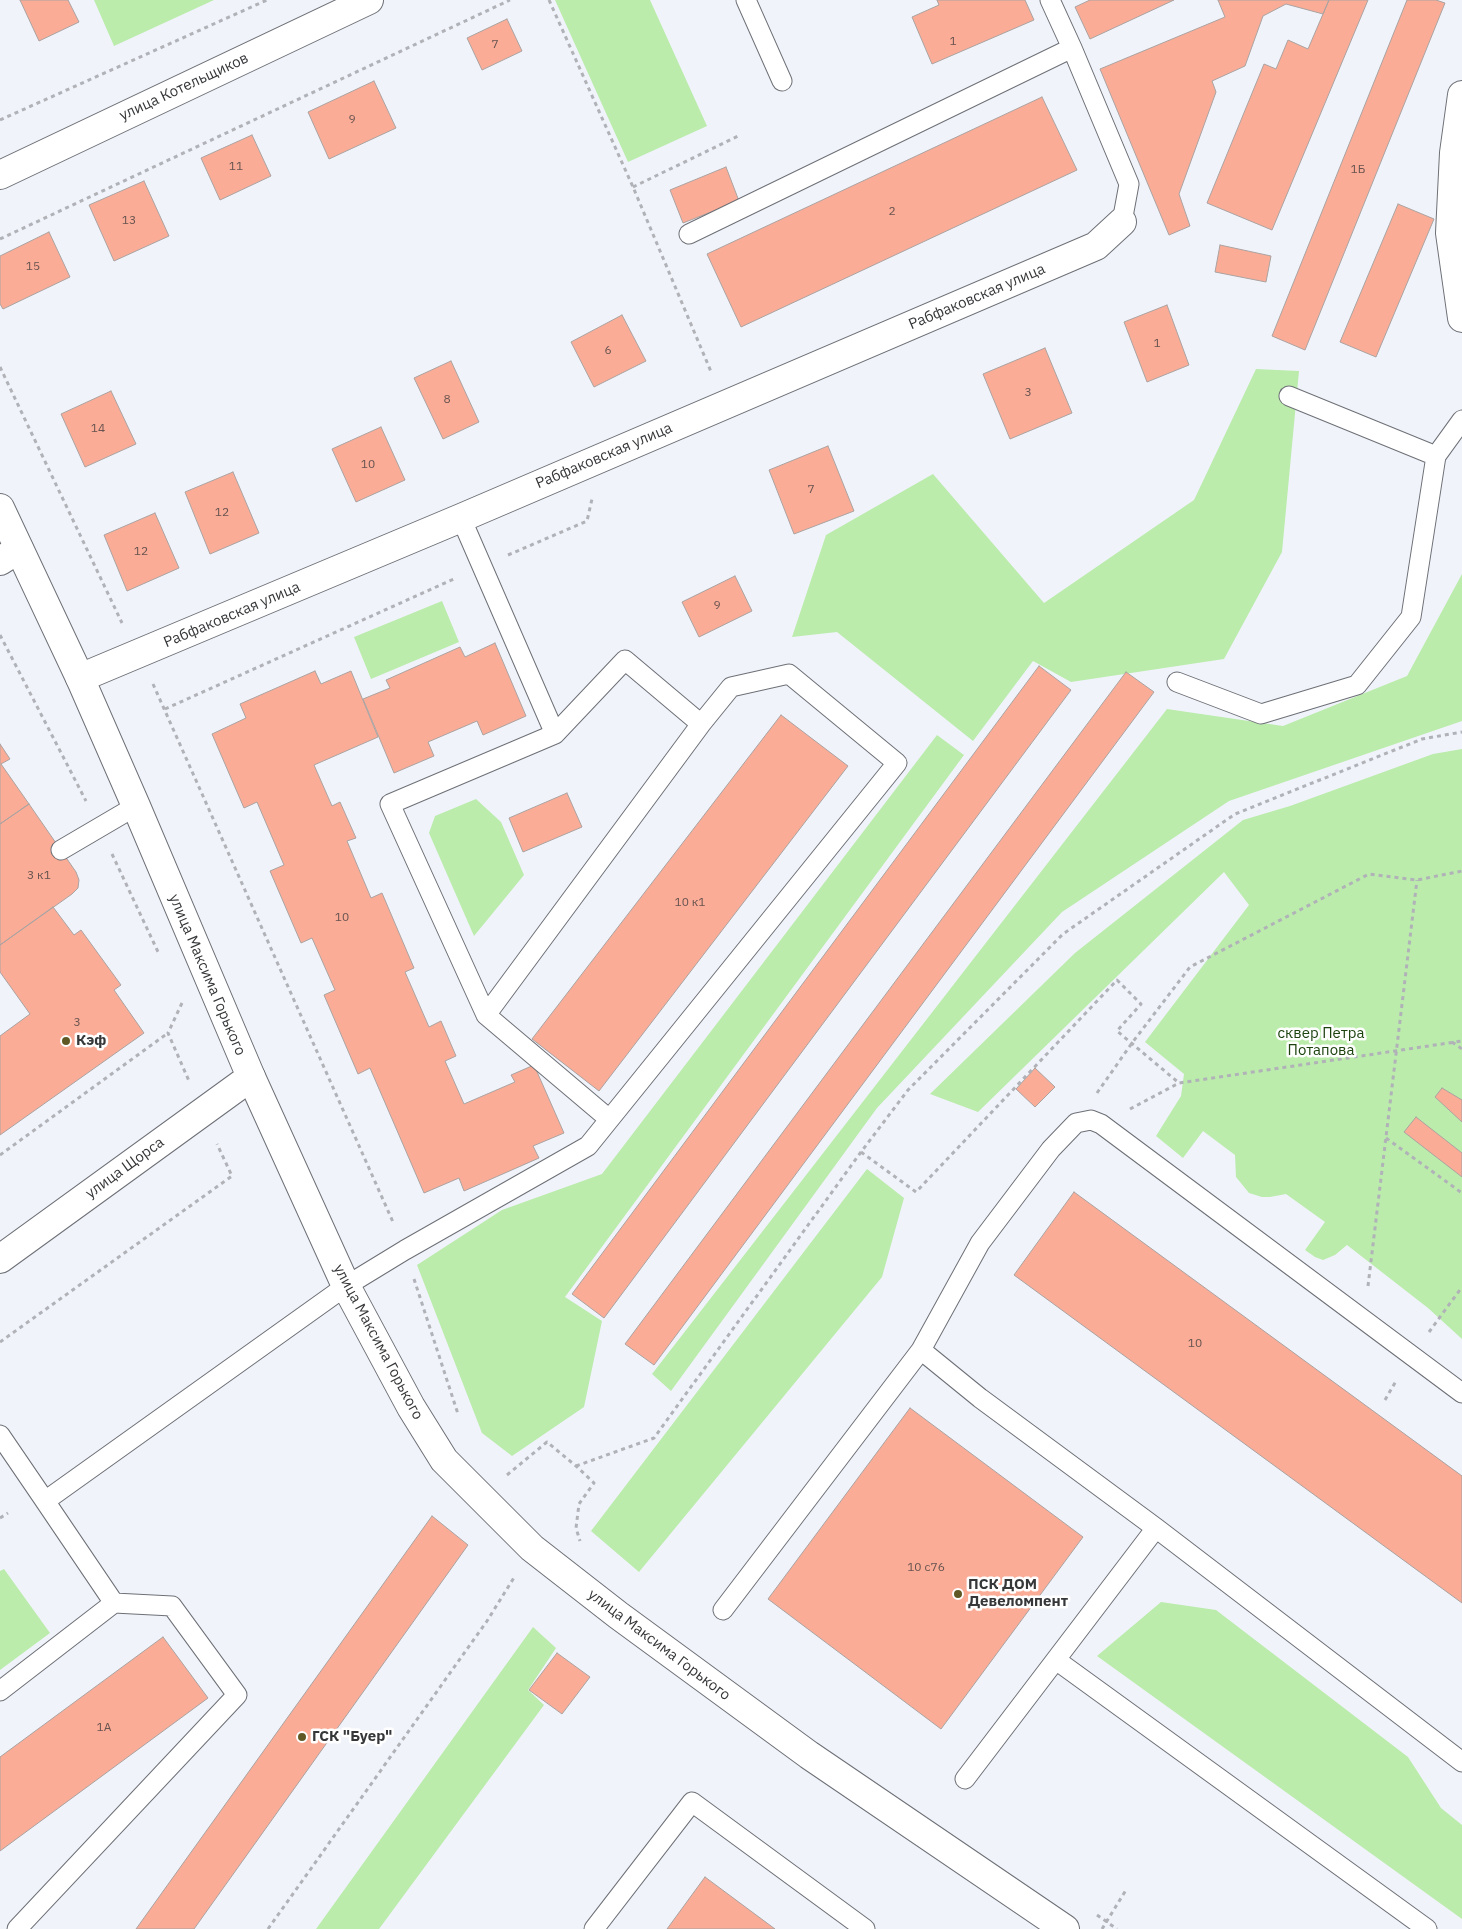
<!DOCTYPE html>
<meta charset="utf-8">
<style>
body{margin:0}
canvas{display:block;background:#f0f3fa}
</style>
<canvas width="1462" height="1929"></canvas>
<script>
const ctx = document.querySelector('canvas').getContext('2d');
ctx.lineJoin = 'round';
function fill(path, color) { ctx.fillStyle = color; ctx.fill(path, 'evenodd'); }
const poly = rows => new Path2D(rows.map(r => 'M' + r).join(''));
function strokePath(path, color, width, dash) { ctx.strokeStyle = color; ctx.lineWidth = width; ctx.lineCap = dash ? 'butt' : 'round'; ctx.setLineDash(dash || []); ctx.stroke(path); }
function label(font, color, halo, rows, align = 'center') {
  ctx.font = font + ' "IBM Plex Sans",sans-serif'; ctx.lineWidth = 5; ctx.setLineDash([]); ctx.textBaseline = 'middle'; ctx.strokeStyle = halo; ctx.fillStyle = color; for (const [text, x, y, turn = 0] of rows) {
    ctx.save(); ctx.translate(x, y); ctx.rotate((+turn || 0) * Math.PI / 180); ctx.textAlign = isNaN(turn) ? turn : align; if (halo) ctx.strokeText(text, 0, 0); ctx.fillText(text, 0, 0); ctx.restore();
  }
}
const green = poly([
 [94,0,214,0,114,46],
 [555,0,650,0,707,126,628,162],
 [1256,369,1299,371,1282,552,1224,659,1071,682,1033,661,973,741,837,632,792,637,826,535,933,474,1044,603,1194,500],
 [1462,574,1462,721,1229,801,1062,912,877,1108,671,1391,652,1374,1167,709,1283,726,1407,676],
 [442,601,459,642,371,679,354,637],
 [937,735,964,755,565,1297,602,1321,584,1407,512,1456,482,1433,417,1265,502,1210,602,1174],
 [1462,749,1462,1339,1428,1308,1347,1245,1335,1255,1323,1260,1315,1257,1305,1250,1325,1222,1286,1194,1270,1197,1262,1197,1249,1193,1236,1177,1235,1155,1203,1131,1183,1158,1156,1136,1181,1096,1184,1074,1145,1042,1249,905,1224,872,978,1112,930,1094,1075,953,1243,820,1290,806,1433,754],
 [476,799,501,822,524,875,474,936,429,833,435,816],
 [867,1169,904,1198,882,1277,639,1572,591,1531],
 [4,1569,50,1633,0,1670,0,1571],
 [1161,1602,1216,1610,1408,1757,1441,1808,1462,1825,1462,1919,1097,1656],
 [533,1627,556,1648,528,1690,544,1705,379,1929,316,1929]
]);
const building = poly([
 [20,0,68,0,79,22,39,41,20,0],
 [937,0,1025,0,1034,20,932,64,912,17,939,5,937,0],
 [1090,0,1174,0,1090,39,1075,7,1090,0],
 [1218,0,1329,0,1323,14,1286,4,1263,16,1245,66,1212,81,1216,92,1179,194,1190,226,1169,235,1100,69,1225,17,1218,0],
 [1329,0,1368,0,1272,230,1207,203,1264,64,1276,69,1288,40,1308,49,1329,0],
 [1407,0,1436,0,1445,3,1305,350,1272,336,1407,0],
 [507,19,522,51,482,70,467,38,507,19],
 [374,81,396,128,329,159,308,112,374,81],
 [1042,97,1077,170,741,327,707,254,1042,97],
 [252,135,271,176,220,200,201,158,252,135],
 [726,167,739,201,683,223,670,190,726,167],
 [144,181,169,236,114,261,89,205,144,181],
 [1398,204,1434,219,1376,357,1340,342,1398,204],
 [49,232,70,277,3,309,0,304,0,256,49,232],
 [1220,245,1271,256,1266,282,1215,272,1220,245],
 [1167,305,1189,365,1147,382,1124,322,1167,305],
 [622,315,646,361,594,387,571,342,622,315],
 [1045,348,1072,413,1010,439,983,374,1045,348],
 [451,361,479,422,443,439,414,378,451,361],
 [111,391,136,444,85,467,61,414,111,391],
 [381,427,405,480,356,502,332,449,381,427],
 [828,446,854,511,794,534,769,470,828,446],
 [233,472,259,533,210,554,185,492,233,472],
 [155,513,179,568,127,591,104,535,155,513],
 [735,576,752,611,699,637,682,602,735,576],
 [495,643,526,716,483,735,477,721,428,742,434,756,394,773,363,699,390,688,386,680,460,647,465,657,495,643],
 [1039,666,1071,690,604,1318,572,1294,1039,666],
 [315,671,321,684,351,671,378,737,314,765,332,806,340,802,356,838,347,841,371,898,382,893,414,968,405,972,429,1027,441,1021,456,1056,445,1061,464,1104,515,1082,511,1075,534,1065,564,1133,533,1146,539,1158,464,1191,459,1178,424,1193,370,1068,358,1074,324,995,335,990,312,938,301,943,270,871,284,865,257,802,244,808,212,734,246,718,240,704,315,671],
 [1126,672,1154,692,654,1365,625,1344,1126,672],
 [781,715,848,766,599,1091,532,1039,781,715],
 [0,744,10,759,1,764,29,804,0,824,0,744],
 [567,793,582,827,523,852,509,818,567,793],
 [29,804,76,872,79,880,78,888,72,894,0,945,0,824,29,804],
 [53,907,74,935,81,930,121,985,114,990,144,1033,0,1135,0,1036,30,1014,0,972,0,945,53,907],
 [1035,1068,1055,1087,1035,1107,1016,1089,1035,1068],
 [1442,1088,1462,1100,1462,1122,1435,1097,1442,1088],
 [1416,1117,1462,1153,1462,1177,1404,1132,1416,1117],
 [1074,1192,1462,1476,1462,1603,1014,1275,1074,1192],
 [910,1408,1083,1537,941,1729,768,1599,910,1408],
 [432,1516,468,1545,194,1929,136,1929,432,1516],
 [163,1637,208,1698,0,1851,0,1757,163,1637],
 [557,1653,590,1677,562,1714,529,1690,557,1653],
 [705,1877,775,1929,667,1929,705,1877]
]);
const path = poly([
 [549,0,633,187,712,374],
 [0,120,267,0],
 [633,187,738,136],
 [0,239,510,0],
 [0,367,122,623],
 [508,555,587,521,592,499],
 [0,635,86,801],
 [153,684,393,1222],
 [165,709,456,578],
 [112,854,159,954],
 [182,1003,168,1033,189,1081],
 [1452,1042,1462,1049],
 [1097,1093,1132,1043,1190,967,1369,874,1417,880,1462,871],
 [1130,1109,1179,1083,1462,1041],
 [1386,1138,1462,1193],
 [861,1152,916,1192,1117,980,1141,1004,1117,1031,1179,1083],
 [0,1155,168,1033],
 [414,1279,458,1414],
 [1368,1286,1417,880],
 [1429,1332,1462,1287],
 [0,1342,232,1176,217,1144],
 [1385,1400,1396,1381],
 [576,1466,654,1438,861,1152,908,1090,1063,934,1235,814,1422,739,1462,732],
 [507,1475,547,1442,576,1466,594,1483,579,1504,576,1528,580,1541],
 [0,1518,8,1513],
 [1097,1915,1117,1929],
 [268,1929,487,1621,515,1576],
 [1102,1929,1126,1890]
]);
const service = poly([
 [746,0,782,81],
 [1050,0,1072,48,1129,184,1122,222],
 [689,234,1072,48],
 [1289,396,1436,456],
 [461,518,555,734,625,660,701,724,486,1015,390,804,555,734],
 [1177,682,1261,714,1357,685,1411,617,1436,456,1462,420],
 [61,850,136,806],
 [486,1015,609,1119],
 [1462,1393,1101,1124,1091,1120,1076,1123,1051,1149,980,1243,921,1350,980,1398,1156,1528,1462,1762],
 [0,1435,45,1501],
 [723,1610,921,1350],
 [1056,1660,1427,1929],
 [0,1691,114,1603,45,1501,346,1286,405,1250,588,1146,897,763,789,674,731,687,701,724],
 [965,1779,1156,1528],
 [17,1929,237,1695,172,1606,114,1603],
 [594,1929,692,1802,865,1929]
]);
const minor = poly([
 [1462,95,1454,153,1450,233,1462,318],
 [0,561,19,549],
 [80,678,461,518,1096,246,1122,222],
 [251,1077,346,1286,411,1407,444,1460,532,1548,618,1615,809,1755,1065,1929]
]);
const tertiary = poly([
 [0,175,369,0],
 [0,508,80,678,136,806,251,1077,0,1259]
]);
const markers = [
 [66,1041,5,"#605824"],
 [958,1594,5,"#605824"],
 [302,1737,5,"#605824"]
];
const numberNames = [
 ["1",953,42],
 ["7",495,45],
 ["9",352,120],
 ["11",236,167],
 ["1Б",1358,170],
 ["2",892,212],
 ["13",129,221],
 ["15",33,267],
 ["1",1157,344],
 ["6",608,351],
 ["3",1028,393],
 ["8",447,400],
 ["14",98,429],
 ["10",368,465],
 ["7",811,490],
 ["12",222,513],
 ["12",141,552],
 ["9",717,606],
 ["3 к1",39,876],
 ["10 к1",690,903],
 ["10",342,918],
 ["3",77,1023],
 ["10",1195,1344],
 ["10 с76",926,1568],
 ["1А",104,1728]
];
const streetNames = [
 ["улица Котельщиков",184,87,-25],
 ["Рабфаковская улица",977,297,-23],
 ["Рабфаковская улица",604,456,-23],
 ["Рабфаковская улица",232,615,-23],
 ["улица Максима Горького",207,975,67],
 ["улица Щорса",125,1168,-36],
 ["улица Максима Горького",378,1342,62],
 ["улица Максима Горького",659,1645,37]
];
const parkNames = [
 ["сквер Петра",1321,1034],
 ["Потапова",1321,1051]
];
const poiNames = [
 ["Кэф",76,1041],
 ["ПСК ДОМ",968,1585],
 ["Девеломпент",968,1602],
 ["ГСК \"Буер\"",312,1737]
];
fill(green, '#bbecac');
fill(building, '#faac96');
strokePath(building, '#aba3a1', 1);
strokePath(service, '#6d7076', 21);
strokePath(minor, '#6d7076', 30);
strokePath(tertiary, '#6d7076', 30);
strokePath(path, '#b0b2b8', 3, [4, 4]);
strokePath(service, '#fff', 19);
strokePath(minor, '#fff', 28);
strokePath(tertiary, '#fff', 28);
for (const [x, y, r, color] of markers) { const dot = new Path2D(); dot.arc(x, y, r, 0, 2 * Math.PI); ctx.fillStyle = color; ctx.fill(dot); strokePath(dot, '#fff', 2); }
label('12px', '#675450', null, numberNames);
label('15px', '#363739', '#fff', streetNames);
label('15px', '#1d430f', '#fff', parkNames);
label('bold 15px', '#363739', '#fff', poiNames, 'left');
</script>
